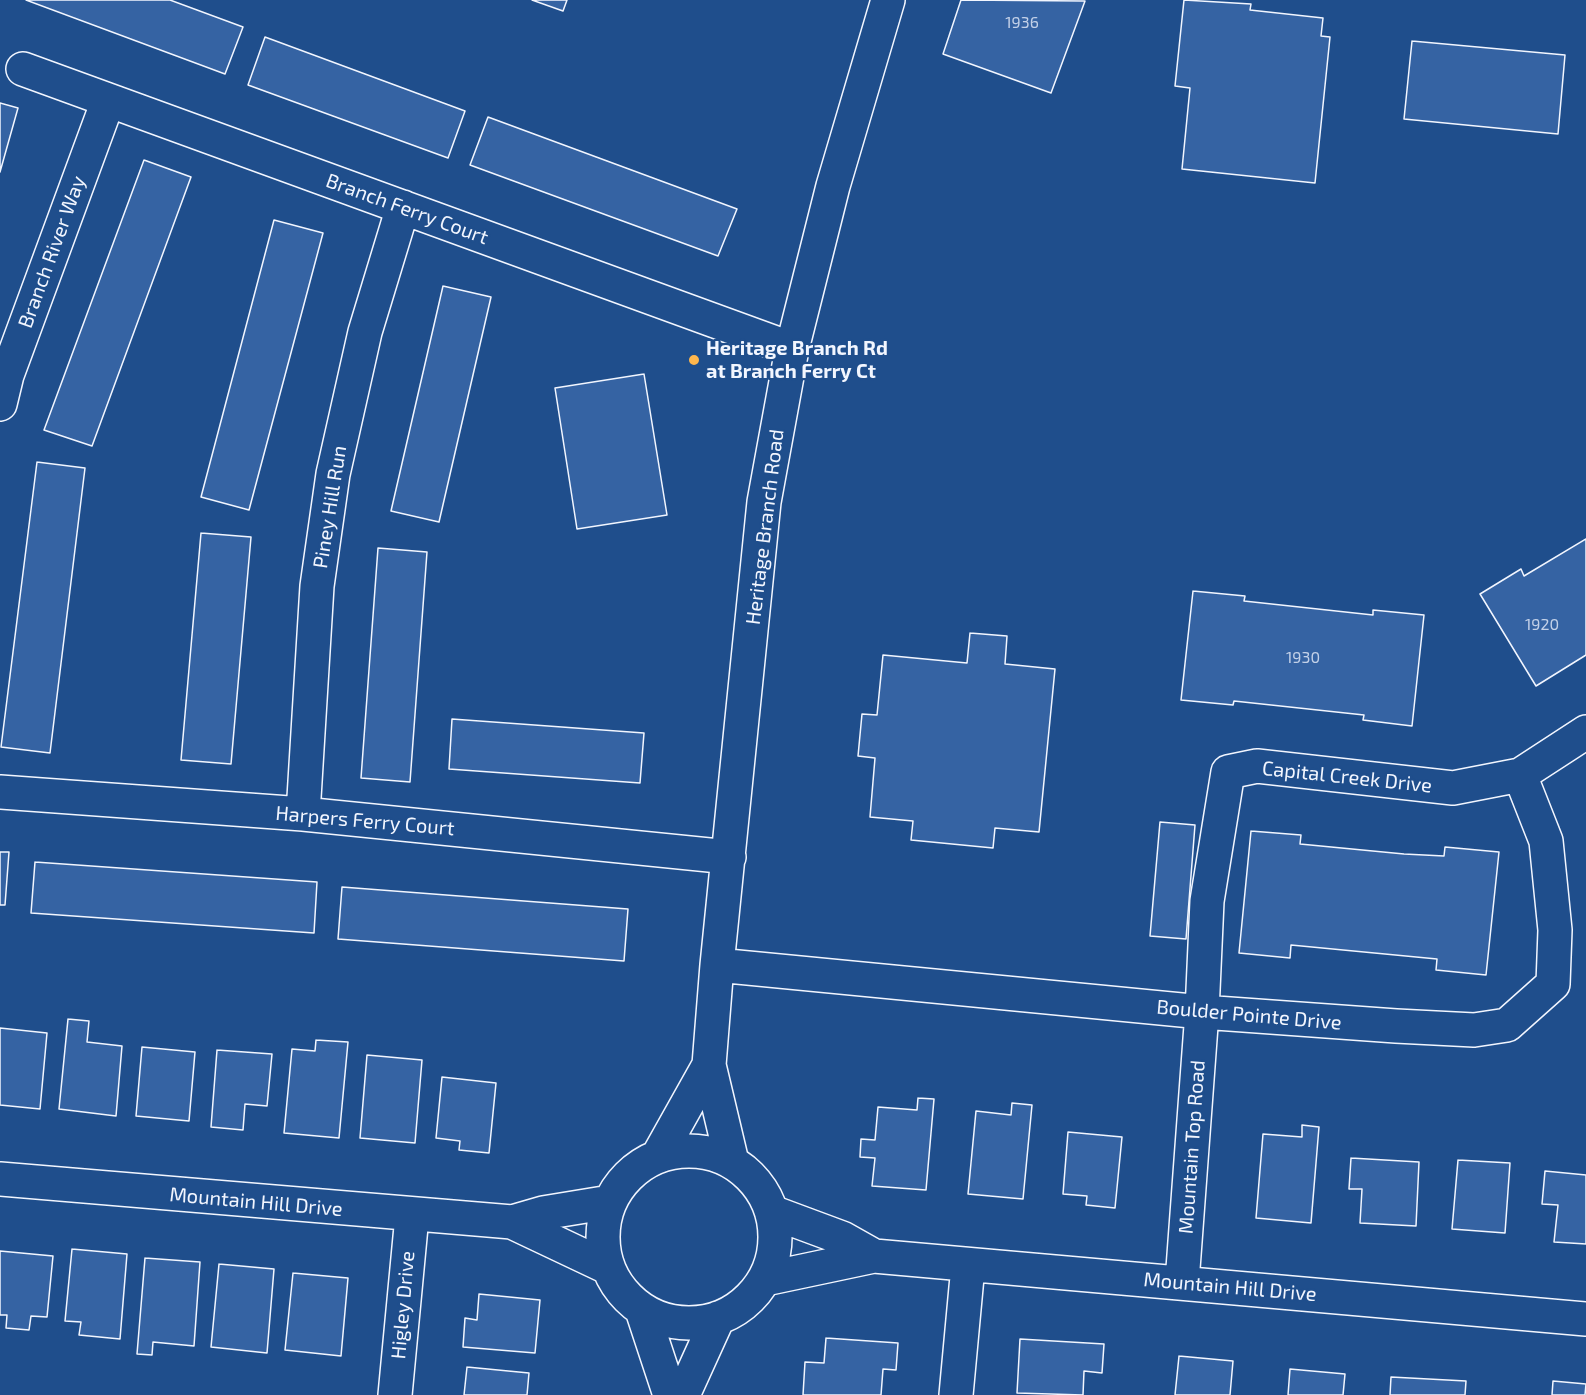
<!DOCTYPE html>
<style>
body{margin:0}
canvas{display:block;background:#1f4e8c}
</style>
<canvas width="1586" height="1395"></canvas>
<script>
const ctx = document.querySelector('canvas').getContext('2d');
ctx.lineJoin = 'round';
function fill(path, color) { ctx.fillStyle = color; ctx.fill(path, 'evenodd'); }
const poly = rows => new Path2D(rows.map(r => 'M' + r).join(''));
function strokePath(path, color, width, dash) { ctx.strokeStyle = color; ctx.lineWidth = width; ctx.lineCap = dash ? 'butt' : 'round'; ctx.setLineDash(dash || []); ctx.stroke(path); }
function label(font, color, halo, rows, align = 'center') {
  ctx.font = font + ' "Exo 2",sans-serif'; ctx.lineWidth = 4.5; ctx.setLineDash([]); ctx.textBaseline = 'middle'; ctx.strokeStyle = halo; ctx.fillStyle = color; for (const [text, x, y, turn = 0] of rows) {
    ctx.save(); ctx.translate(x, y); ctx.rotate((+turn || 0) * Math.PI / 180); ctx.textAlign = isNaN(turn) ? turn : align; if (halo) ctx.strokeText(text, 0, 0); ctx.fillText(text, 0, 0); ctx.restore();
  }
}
const building = poly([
 [26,0,170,0,243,27,225,74,26,0],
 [532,0,567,0,563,11,532,0],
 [961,0,1085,1,1051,93,943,54,961,0],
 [1184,0,1251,4,1250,10,1323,18,1321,36,1330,37,1315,183,1182,169,1190,88,1175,86,1184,0],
 [265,37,465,111,448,158,248,85,265,37],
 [1412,41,1565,55,1558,134,1404,119,1412,41],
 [0,103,18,108,0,172,0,103],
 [488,117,737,209,718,256,470,165,488,117],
 [144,160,191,177,92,446,44,430,144,160],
 [274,220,323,233,249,510,201,497,274,220],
 [443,286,491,297,439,522,391,511,443,286],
 [644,374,667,515,577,529,555,388,644,374],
 [37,462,85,468,50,753,1,747,37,462],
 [201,533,251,537,231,764,181,760,201,533],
 [1586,539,1586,655,1536,686,1480,594,1521,569,1524,576,1586,539],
 [378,548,427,552,410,782,361,778,378,548],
 [1193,591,1245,596,1244,601,1373,615,1373,610,1424,615,1412,726,1363,720,1364,715,1234,701,1233,705,1181,700,1193,591],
 [970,633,1007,636,1005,664,1055,669,1039,832,995,828,993,848,911,840,913,821,870,817,875,758,858,756,862,714,877,715,883,655,967,663,970,633],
 [452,719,644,733,640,783,449,769,452,719],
 [1160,822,1195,825,1186,939,1150,936,1160,822],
 [1251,831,1301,835,1300,844,1404,854,1444,856,1445,847,1499,852,1486,975,1436,970,1437,959,1291,945,1290,958,1239,953,1251,831],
 [0,852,9,852,5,905,0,905,0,852],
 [35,862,317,882,314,933,31,913,35,862],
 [342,887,628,909,624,961,338,939,342,887],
 [68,1019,89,1021,87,1042,122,1046,116,1116,59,1109,68,1019],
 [0,1028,47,1033,40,1109,0,1105,0,1028],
 [316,1040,348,1042,339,1138,284,1133,292,1049,315,1051,316,1040],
 [142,1047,195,1052,189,1121,136,1116,142,1047],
 [217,1050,272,1054,267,1106,245,1104,243,1130,211,1127,217,1050],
 [367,1055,422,1060,415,1143,360,1138,367,1055],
 [442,1077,496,1083,489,1153,459,1150,460,1141,436,1138,442,1077],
 [918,1098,934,1099,926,1190,872,1186,875,1158,860,1157,861,1139,875,1140,878,1107,917,1110,918,1098],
 [1012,1103,1032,1105,1023,1199,968,1194,976,1111,1011,1115,1012,1103],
 [1302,1125,1319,1127,1311,1223,1256,1218,1263,1134,1302,1137,1302,1125],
 [1068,1132,1122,1137,1115,1208,1086,1205,1087,1196,1063,1194,1068,1132],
 [1351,1158,1419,1162,1416,1226,1360,1223,1362,1189,1349,1189,1351,1158],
 [1458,1160,1510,1163,1505,1233,1452,1229,1458,1160],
 [1545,1171,1586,1175,1586,1244,1554,1242,1558,1205,1542,1204,1545,1171],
 [72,1249,127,1254,120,1339,79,1335,81,1322,65,1321,72,1249],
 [0,1251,53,1256,47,1317,31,1316,29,1330,6,1328,7,1315,0,1315,0,1251],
 [145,1258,200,1262,194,1346,153,1342,152,1355,137,1354,145,1258],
 [219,1264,274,1269,267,1353,211,1347,219,1264],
 [293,1273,348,1278,341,1356,285,1350,293,1273],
 [479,1294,540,1300,535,1353,463,1347,465,1318,477,1320,479,1294],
 [826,1338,898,1343,896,1370,883,1369,881,1395,803,1395,805,1362,824,1363,826,1338],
 [1020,1339,1104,1344,1102,1373,1084,1371,1083,1395,1017,1393,1020,1339],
 [1179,1356,1233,1361,1230,1395,1175,1395,1179,1356],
 [467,1367,529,1373,527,1395,464,1395,467,1367],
 [1290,1369,1345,1374,1343,1395,1288,1395,1290,1369],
 [1391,1377,1466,1381,1465,1395,1390,1395,1391,1377],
 [1553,1381,1586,1384,1585,1395,1552,1395,1553,1381]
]);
const minor = poly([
 [23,69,792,349],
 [0,404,7,375,108,101],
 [0,792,303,814,729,857],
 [303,814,317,586,333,474,365,332,403,207],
 [717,965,1202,1012,1396,1026,1474,1030,1507,1025,1553,984,1555,930,1546,841,1520,775],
 '603 1237a86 86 0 1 1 172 0a86 86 0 1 1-172 0Z',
 [658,1156,709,1065],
 [732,1162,709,1065,717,965,764,502,792,349,833,186,888,0],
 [0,1179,512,1222,543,1213,610,1202],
 [772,1212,842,1238,874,1256],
 [512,1222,607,1267],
 [765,1279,874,1256,1586,1319],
 [1182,1282,1202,1012,1207,901,1228,772,1257,766,1453,788,1520,775,1586,732],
 [642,1310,670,1395],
 [395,1395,412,1216],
 [683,1395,718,1318],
 [956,1395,968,1266]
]);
const markers = [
 [694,360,6,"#ffb74d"]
];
const numberNames = [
 ["1936",1022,23],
 ["1920",1542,625],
 ["1930",1303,658]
];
const streetNames = [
 ["Branch Ferry Court",407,209,20],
 ["Branch River Way",52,252,-70],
 ["Piney Hill Run",330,507,-81],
 ["Heritage Branch Road",765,527,-83],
 ["Capital Creek Drive",1347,777,6],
 ["Harpers Ferry Court",365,821,5],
 ["Boulder Pointe Drive",1249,1015,5],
 ["Mountain Top Road",1192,1147,-86],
 ["Mountain Hill Drive",256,1202,5],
 ["Mountain Hill Drive",1230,1287,5],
 ["Higley Drive",403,1305,-85]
];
const poiNames = [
 ["Heritage Branch Rd",706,348],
 ["at Branch Ferry Ct",706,371]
];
fill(building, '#3563a3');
strokePath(building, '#f2f6ff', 1.5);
strokePath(minor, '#f2f6ff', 36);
strokePath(minor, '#1f4e8c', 33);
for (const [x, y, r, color] of markers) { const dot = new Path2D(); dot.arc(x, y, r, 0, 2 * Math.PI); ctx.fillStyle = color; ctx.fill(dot); strokePath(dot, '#1f4e8c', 2); }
label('16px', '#c3d1e8', null, numberNames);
label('20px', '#f2f6ff', '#1f4e8c', streetNames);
label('bold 20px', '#f2f6ff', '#1f4e8c', poiNames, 'left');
</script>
